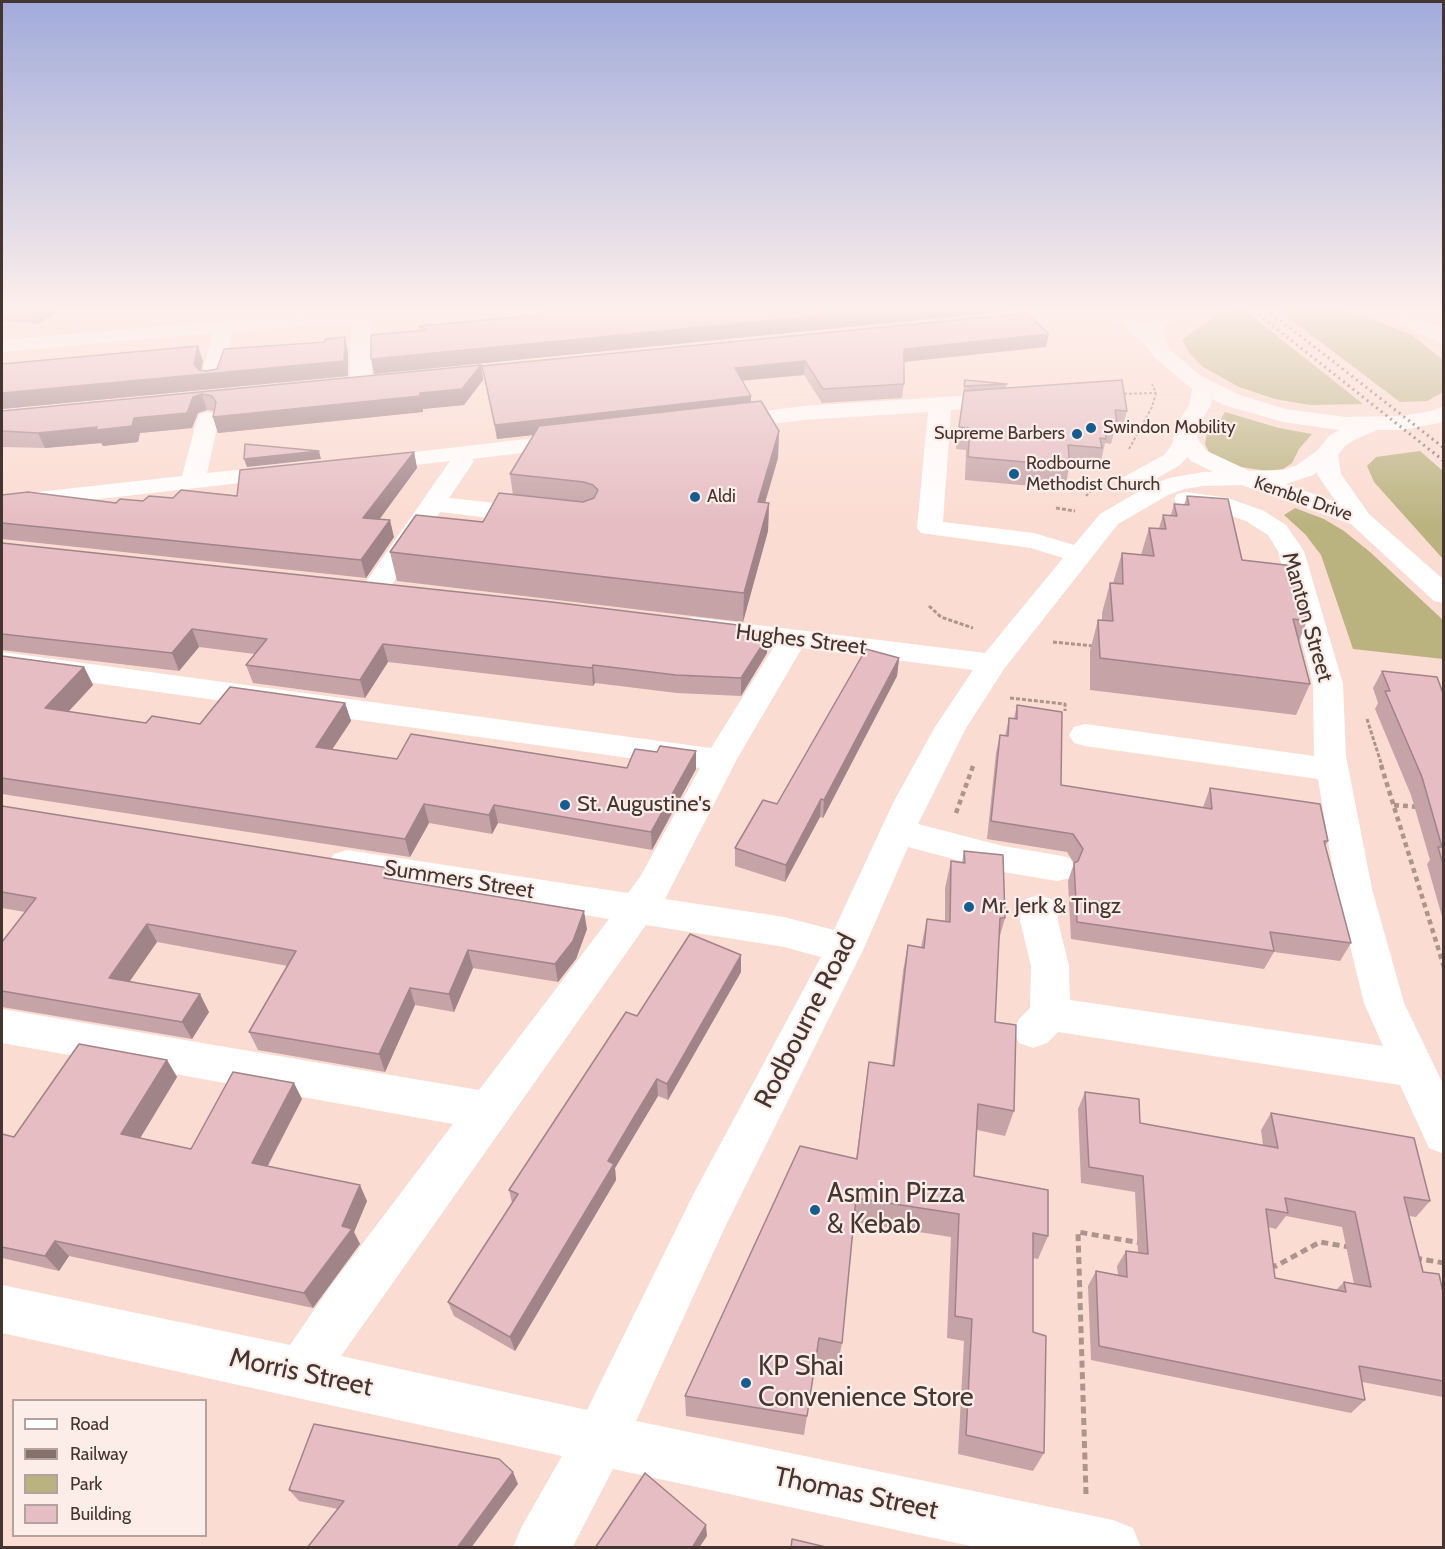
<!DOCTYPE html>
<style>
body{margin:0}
#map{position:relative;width:1445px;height:1549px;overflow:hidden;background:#fbdcd2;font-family:Cabin,sans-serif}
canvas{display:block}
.frame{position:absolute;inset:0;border:3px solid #443530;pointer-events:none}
.legend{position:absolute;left:12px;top:1399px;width:195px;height:138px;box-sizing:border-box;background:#fdede8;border:2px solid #b3a39e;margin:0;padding:8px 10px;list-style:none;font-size:18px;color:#443530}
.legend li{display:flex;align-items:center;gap:12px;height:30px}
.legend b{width:30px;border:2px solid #b3a39e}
</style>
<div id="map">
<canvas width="1445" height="1549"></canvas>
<div class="frame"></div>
<ul class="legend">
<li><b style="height:8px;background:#fff"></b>Road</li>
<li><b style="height:8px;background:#85706a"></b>Railway</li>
<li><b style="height:16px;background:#bab380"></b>Park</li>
<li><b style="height:16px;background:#e5bdc2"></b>Building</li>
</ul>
</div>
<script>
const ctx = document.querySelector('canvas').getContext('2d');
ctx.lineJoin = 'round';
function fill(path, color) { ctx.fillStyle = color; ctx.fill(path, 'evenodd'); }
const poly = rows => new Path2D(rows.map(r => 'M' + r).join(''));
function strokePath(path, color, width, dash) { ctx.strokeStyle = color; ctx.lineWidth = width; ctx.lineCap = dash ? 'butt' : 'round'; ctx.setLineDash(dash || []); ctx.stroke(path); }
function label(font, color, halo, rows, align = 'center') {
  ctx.font = font + ' Cabin,sans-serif'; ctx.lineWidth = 4.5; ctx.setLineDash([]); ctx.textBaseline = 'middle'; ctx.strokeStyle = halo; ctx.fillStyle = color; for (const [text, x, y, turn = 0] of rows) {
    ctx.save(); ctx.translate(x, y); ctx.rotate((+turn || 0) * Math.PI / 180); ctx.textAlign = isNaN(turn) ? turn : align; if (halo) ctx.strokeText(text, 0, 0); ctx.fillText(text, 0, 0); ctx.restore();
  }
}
const green = poly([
 [1274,307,1323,307,1338,310,1373,319,1412,335,1443,360,1443,392,1427,401,1400,402],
 [1243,309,1358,400,1363,404,1310,405,1275,399,1239,387,1203,367,1190,354,1182,340,1220,312],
 [1225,412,1279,428,1312,434,1299,449,1292,463,1283,469,1267,471,1241,467,1210,454,1205,444,1207,433,1218,424],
 [1420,451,1443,471,1443,559,1374,482,1367,466,1376,457],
 [1295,508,1324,519,1344,531,1370,552,1443,620,1443,659,1353,649,1321,555,1305,534,1284,515]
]);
const pathFar3 = poly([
 [1119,394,1156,393],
 [1129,449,1152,407,1156,393,1152,384],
 [1086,496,1101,480]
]);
const pathFar2 = poly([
 [1056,508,1075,511],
 [929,606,941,617,973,628],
 [1053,642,1094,646],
 [1010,698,1065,704,1065,711],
 [1367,719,1382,766]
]);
const pathFar1 = poly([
 [1381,765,1444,967],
 [1394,805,1419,807],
 [956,813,973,766]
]);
const path = poly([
 [1415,1258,1444,1263],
 [1270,1265,1276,1266,1320,1242,1349,1247],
 [1086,1494,1078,1232,1141,1243]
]);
const minor = poly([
 [382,307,454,307,451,311,444,313,371,319,372,382,369,387,361,388,353,387,350,382,351,321,233,332,223,378,220,383,212,384,204,383,201,378,212,333,2,352,2,340,382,307],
 [1030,307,1049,307,1043,316,1024,323,986,328,979,326,976,322,979,318,1020,312,1030,307],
 [1006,393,1014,395,1017,400,1014,405,951,410,943,522,1034,533,1074,545,1100,514,1150,485,1170,478,1203,472,1283,470,1297,465,1318,450,1326,448,1334,450,1338,455,1313,475,1286,484,1203,486,1184,489,1168,495,1118,524,1004,669,966,728,918,824,1003,846,1057,855,1070,858,1075,868,1070,878,1057,881,1003,872,908,847,864,948,726,1225,636,1421,1113,1520,1133,1528,1141,1548,980,1548,613,1469,572,1548,513,1548,521,1528,562,1456,2,1333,2,1285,290,1345,332,1284,453,1124,2,1043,2,1009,479,1090,609,919,347,876,334,872,329,863,334,854,347,850,628,893,640,877,700,768,2,670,2,652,711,748,775,645,682,632,678,626,682,620,692,617,985,653,1063,558,1031,548,921,533,917,528,928,412,804,420,726,429,718,427,715,422,718,417,804,406,1006,393],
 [802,648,973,670,935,727,893,803,834,930,784,917,665,899,737,759,802,648],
 [646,925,784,947,821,957,694,1193,587,1410,341,1356,646,925],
 [208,412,216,414,219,419,207,473,284,465,293,467,296,472,293,477,2,510,2,496,182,476,197,419,200,414,208,412],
 [1185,432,1193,434,1197,439,1192,452,1180,465,1140,488,1131,490,1122,488,1119,483,1122,478,1164,455,1169,449,1177,434,1185,432],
 [570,434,578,436,582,441,578,446,472,459,474,461,449,498,533,507,542,510,546,515,542,520,533,523,440,512,385,595,375,597,365,595,361,589,450,461,371,470,363,468,359,463,363,458,570,434],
 [1186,492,1228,498,1264,511,1286,525,1304,551,1343,684,1346,756,1372,889,1404,1003,1444,1086,1444,1154,1429,1148,1400,1085,1058,1032,1047,1043,1033,1048,1019,1043,1013,1031,1019,1019,1030,1008,1031,966,1020,921,1021,909,1026,899,1039,895,1052,899,1057,909,1058,921,1069,966,1070,1000,1383,1046,1364,1003,1336,889,1318,779,1085,746,1074,743,1069,735,1074,727,1085,724,1314,756,1313,684,1278,551,1268,535,1246,521,1223,513,1177,504,1174,499,1177,494,1186,492]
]);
const major = poly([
 [1098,307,1120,307,1146,325,1154,313,1162,307,1183,307,1169,321,1163,330,1169,349,1201,376,1240,395,1285,409,1346,417,1402,416,1431,411,1444,406,1444,422,1402,430,1377,430,1356,439,1345,446,1338,455,1341,474,1369,514,1444,580,1444,603,1434,601,1351,524,1236,483,1191,461,1173,439,1177,424,1189,405,1192,389,1153,356,1148,348,1122,324,1100,311,1098,307],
 [1212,399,1224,405,1283,422,1339,430,1329,436,1314,455,1317,474,1336,502,1254,473,1207,451,1197,438,1199,424,1211,405,1212,399],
 [1357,307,1386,307,1409,314,1444,330,1444,344,1395,322,1360,311,1357,307]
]);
const rail = poly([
 [1249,307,1444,461],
 [1271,313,1444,448]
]);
const wall = poly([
 [2,307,90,307,84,311,61,309,38,324,2,321],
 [537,307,652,307,654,310,1009,311,374,374,420,331,419,326,538,315],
 [1046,347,904,362,904,384,902,398,822,403,804,375,742,381,751,402,779,431,778,458,765,503,769,503,768,531,743,622,397,581,390,552,483,522,513,495,510,474,534,435,497,439,482,366],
 [348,352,348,376,2,409,2,411,481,365,483,380,464,405,423,409,423,412,218,433,213,417,214,411,207,410,198,413,192,428,140,433,138,442,103,446,101,443,45,448,2,447,2,364,203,361,201,370,207,371],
 [965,380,1007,384,1006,388,1127,411,1121,433,1114,432,1111,444,1105,443,1101,461,1098,461,1096,470,1069,468,1065,489,965,480,966,450,956,449],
 [414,452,417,468,379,519,394,537,366,578,2,539,2,495,116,503,173,498,237,496],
 [1187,496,1242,560,1307,621,1299,641,1310,684,1296,715,1090,690,1090,651,1098,620,1102,620,1102,613,1110,583,1113,583,1122,553,1141,555,1149,528,1159,528,1163,515,1171,515,1174,504,1184,505],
 [2,543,738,625,738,632,767,653,741,696,677,693,595,683,593,686,388,662,365,698,253,683,246,665,255,654,199,647,179,671,2,650],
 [2,656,84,667,93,685,68,712,146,723,200,724,345,703,351,721,332,749,397,759,627,768,696,769,652,850,498,823,492,834,429,823,410,857,2,794],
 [899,658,897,676,823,818,820,817,785,882,735,866,735,848,777,804],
 [1382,671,1443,693,1443,920,1427,864,1430,860,1411,795,1375,709,1378,703,1373,688],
 [1017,705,1061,785,1203,807,1210,788,1328,841,1325,846,1351,943,1340,961,1274,952,1264,969,1071,939,1068,881,1074,863,1067,852,987,839,996,753,1000,735,1005,736,1009,718,1014,718],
 [2,806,389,868,393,880,587,929,576,959,558,982,473,968,454,1012,415,1005,385,1072,258,1050,249,1032,288,966,157,942,130,981,209,1012,192,1039,2,1007,2,1008,2,942,25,912,2,908],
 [964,851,1005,918,998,943,995,1022,1014,1111,1005,1136,977,1130,974,1176,1048,1236,1038,1259,1033,1258,1033,1332,1044,1453,1033,1471,958,1454,964,1341,947,1338,951,1237,854,1222,842,1343,838,1364,816,1359,804,1435,686,1416,685,1396,856,1159,869,1062,892,1066,903,971,908,945,921,947,927,919,945,921,945,888,951,861,962,863],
 [741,972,668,1100,658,1096,635,1134,615,1168,616,1180,515,1351,454,1316,448,1302,512,1203,509,1190],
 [167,1060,177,1077,140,1138,191,1149,302,1099,268,1166,367,1201,354,1232,360,1244,313,1308,69,1256,59,1271,2,1258,2,1134,14,1137],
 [1085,1092,1140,1123,1263,1145,1261,1130,1271,1113,1430,1201,1416,1217,1409,1216,1423,1272,1443,1292,1443,1397,1362,1382,1365,1400,1351,1413,1091,1360,1088,1286,1096,1271,1118,1275,1117,1266,1126,1251,1138,1253,1135,1192,1081,1183,1078,1109],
 [1286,1216,1342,1227,1354,1284,1344,1282,1336,1290,1275,1278,1268,1227,1276,1229],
 [518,1484,338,1509,299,1501,289,1490]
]);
const shadedWall = poly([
 [31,307,60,307,61,309,38,324],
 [83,307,90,307,84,311],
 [913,307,1009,307,1009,311,374,374,371,359],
 [1049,334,1046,347,902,362,904,349],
 [345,337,348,352,348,376,2,409,2,411,2,393,194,364,198,346,203,361,200,374],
 [805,361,804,375,735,381,735,368],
 [481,365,483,380,464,405,423,409,423,412,218,433,213,417,420,393],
 [202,394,207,410,198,413,192,428,140,433,138,442,103,446,101,443,45,448,38,433,134,418],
 [751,396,751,410,497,439,495,425],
 [779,431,778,458,757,530,758,502],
 [319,451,321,459,247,467,244,459],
 [414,452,417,468,368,535,363,518],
 [769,503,768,531,743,622,744,593],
 [390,520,394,537,366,578,361,560],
 [192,629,199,647,179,671,172,653],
 [768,636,767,653,741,696,741,678],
 [383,644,388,662,365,698,360,680],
 [899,658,897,676,823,818,824,800],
 [593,665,595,683,593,686,592,668],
 [84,667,93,685,55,726,45,708],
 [345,703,351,721,322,765,316,747],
 [696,751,696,769,652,850,651,832],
 [821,799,820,817,785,882,786,865],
 [424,804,429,823,410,857,405,839],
 [494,805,498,823,492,834,489,815],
 [389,868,395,886,384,878],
 [584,911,587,929,576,959,558,982,555,964],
 [147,924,157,942,120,995,109,978],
 [468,950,473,968,454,1012,449,994],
 [741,955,741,972,668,1100,667,1084],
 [410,988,415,1005,385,1072,379,1054],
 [200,994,209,1012,192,1039,182,1022],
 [167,1060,177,1077,133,1150,121,1134],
 [657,1079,658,1096,615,1168,616,1180,515,1351,510,1337,608,1161],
 [294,1083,302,1099,261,1178,252,1163],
 [360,1185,367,1201,354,1232,360,1244,313,1308,304,1293,342,1226],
 [55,1241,69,1256,59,1271,45,1256],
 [513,1472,518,1484,471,1548,457,1548],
 [706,1525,707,1536,699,1548,692,1548]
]);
const building = poly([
 [537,307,652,307,654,310,686,307,913,307,371,359,371,335,427,330,419,326,539,315,537,307],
 [1025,312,1049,334,904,349,904,384,823,389,805,361,735,368,751,396,495,425,482,366,1008,315,1025,312],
 [345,337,344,361,2,393,2,364,198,346,194,364,199,370,207,371,217,369,224,349,325,342,325,339,345,337],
 [481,365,462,389,420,393,420,396,213,417,216,402,212,396,202,394,193,397,187,413,134,418,132,426,96,430,97,427,38,433,2,431,2,411,481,365],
 [965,380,1007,384,964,386,965,380],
 [1122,380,1127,411,1115,410,1117,421,1104,420,1106,439,1100,438,1102,448,1068,445,1070,466,968,457,970,428,959,427,964,391,1122,380],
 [761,401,779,431,758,502,769,503,744,593,390,552,416,515,483,522,499,493,583,502,594,498,598,490,593,485,584,482,510,474,539,426,761,401],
 [245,444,319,451,244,459,245,444],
 [414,452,363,518,390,520,361,560,2,523,2,495,28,492,116,503,120,499,143,501,149,496,173,498,181,490,237,496,240,470,414,452],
 [1187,496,1228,499,1242,560,1294,566,1307,621,1293,619,1310,684,1100,658,1098,620,1113,621,1110,583,1123,584,1122,553,1154,556,1149,528,1166,529,1163,515,1177,516,1174,504,1189,505,1187,496],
 [2,543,552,602,738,625,736,632,768,636,741,678,676,675,593,665,592,668,383,644,360,680,246,665,267,639,192,629,172,653,2,634,2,543],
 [866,649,899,658,824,800,821,799,786,865,735,848,763,800,777,804,866,649],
 [2,656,84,667,45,708,146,723,152,716,200,724,230,687,345,703,316,747,397,759,411,734,627,768,635,749,657,752,660,746,696,751,651,832,494,805,489,815,424,804,405,839,2,778,2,656],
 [1382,671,1437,677,1443,693,1443,864,1438,847,1442,847,1422,777,1385,691,1390,691,1382,671],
 [1017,705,1062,712,1061,785,1212,809,1210,788,1320,804,1328,841,1324,841,1351,943,1270,932,1274,951,1077,922,1074,863,1078,861,1083,849,1073,834,991,821,1000,735,1008,736,1009,718,1017,719,1017,705],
 [2,806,389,868,384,878,584,911,573,941,555,964,468,950,449,994,410,988,379,1054,249,1032,296,951,147,924,109,978,200,994,182,1022,2,991,2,942,36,898,2,892,2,806],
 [964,851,1003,855,1005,918,1000,918,995,1022,1016,1025,1014,1111,978,1104,974,1176,1048,1190,1048,1236,1033,1233,1033,1332,1046,1336,1044,1453,966,1435,972,1319,955,1316,959,1214,856,1198,842,1343,819,1338,807,1416,685,1396,800,1146,857,1159,869,1062,894,1066,908,945,924,948,927,919,950,922,951,861,965,863,964,851],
 [690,934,741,955,667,1084,657,1079,634,1117,608,1161,614,1164,510,1337,448,1302,518,1194,509,1190,626,1012,637,1016,690,934],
 [79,1044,167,1060,121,1134,191,1149,233,1072,294,1083,252,1163,360,1185,342,1226,352,1229,304,1293,55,1241,45,1256,2,1247,2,1134,14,1137,79,1044],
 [1085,1092,1139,1099,1140,1123,1278,1148,1271,1113,1414,1138,1430,1201,1404,1197,1423,1272,1439,1274,1443,1292,1443,1381,1359,1366,1365,1400,1099,1346,1096,1271,1127,1277,1126,1251,1148,1254,1143,1176,1089,1167,1085,1092],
 [1285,1198,1355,1212,1371,1287,1344,1282,1346,1292,1275,1278,1266,1209,1288,1213,1285,1198],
 [314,1424,499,1459,513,1472,457,1548,307,1548,344,1501,289,1490,314,1424],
 [645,1473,706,1525,692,1548,595,1548,645,1473],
 [792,1539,830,1548,791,1548,792,1539]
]);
const markers = [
 [1091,428,6,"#155d91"],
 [1077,434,6,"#155d91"],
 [1014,474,6,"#155d91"],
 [695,497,6,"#155d91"],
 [565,805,6,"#155d91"],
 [969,907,6,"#155d91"],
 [815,1210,6,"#155d91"],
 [746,1383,6,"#155d91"]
];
const farPoinames = [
 ["Swindon Mobility",1103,428],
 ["Supreme Barbers",1065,434,"right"],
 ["Rodbourne",1026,464],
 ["Methodist Church",1026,485],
 ["Aldi",707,497]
];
const farStreetnames = [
 ["Kemble Drive",1303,499,19]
];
const streetNames = [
 ["Manton Street",1307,617,74],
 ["Hughes Street",801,640,7],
 ["Summers Street",459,880,9]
];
const poiNames = [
 ["St. Augustine's",577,805],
 ["Mr. Jerk & Tingz",981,907]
];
const nearStreetnames = [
 ["Rodbourne Road",806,1021,-63],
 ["Morris Street",301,1373,12],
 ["Thomas Street",856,1494,12]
];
const nearPoinames = [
 ["Asmin Pizza",827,1194],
 ["& Kebab",827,1225],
 ["KP Shai",758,1367],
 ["Convenience Store",758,1398]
];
fill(green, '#bab380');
strokePath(pathFar3, '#ad948d', 2, [3, 2]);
strokePath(pathFar2, '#ad948d', 3, [4, 2]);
strokePath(pathFar1, '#ad948d', 4.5, [5, 4]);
strokePath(path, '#ad948d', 5, [7, 4.5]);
fill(minor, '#fff');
fill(major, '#fff');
strokePath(rail, '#85706a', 3, [2, 4]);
fill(wall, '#c5a3a7');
fill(shadedWall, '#a08488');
fill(building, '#e5bdc2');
strokePath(building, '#a08488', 1.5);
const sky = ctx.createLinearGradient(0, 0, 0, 524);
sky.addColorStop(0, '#a1abda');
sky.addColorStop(0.59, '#fdefeb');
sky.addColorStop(1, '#fdefeb00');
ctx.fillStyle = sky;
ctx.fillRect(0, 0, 1445, 524);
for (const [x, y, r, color] of markers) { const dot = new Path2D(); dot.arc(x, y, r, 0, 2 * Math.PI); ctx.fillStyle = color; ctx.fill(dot); strokePath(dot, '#fdede8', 2); }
label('18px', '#443530', '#fdede8', farPoinames, 'left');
label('18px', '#443530', '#fdede8', farStreetnames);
label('22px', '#443530', '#fdede8', streetNames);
label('22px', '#443530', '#fdede8', poiNames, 'left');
label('27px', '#443530', '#fdede8', nearStreetnames);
label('27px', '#443530', '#fdede8', nearPoinames, 'left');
</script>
